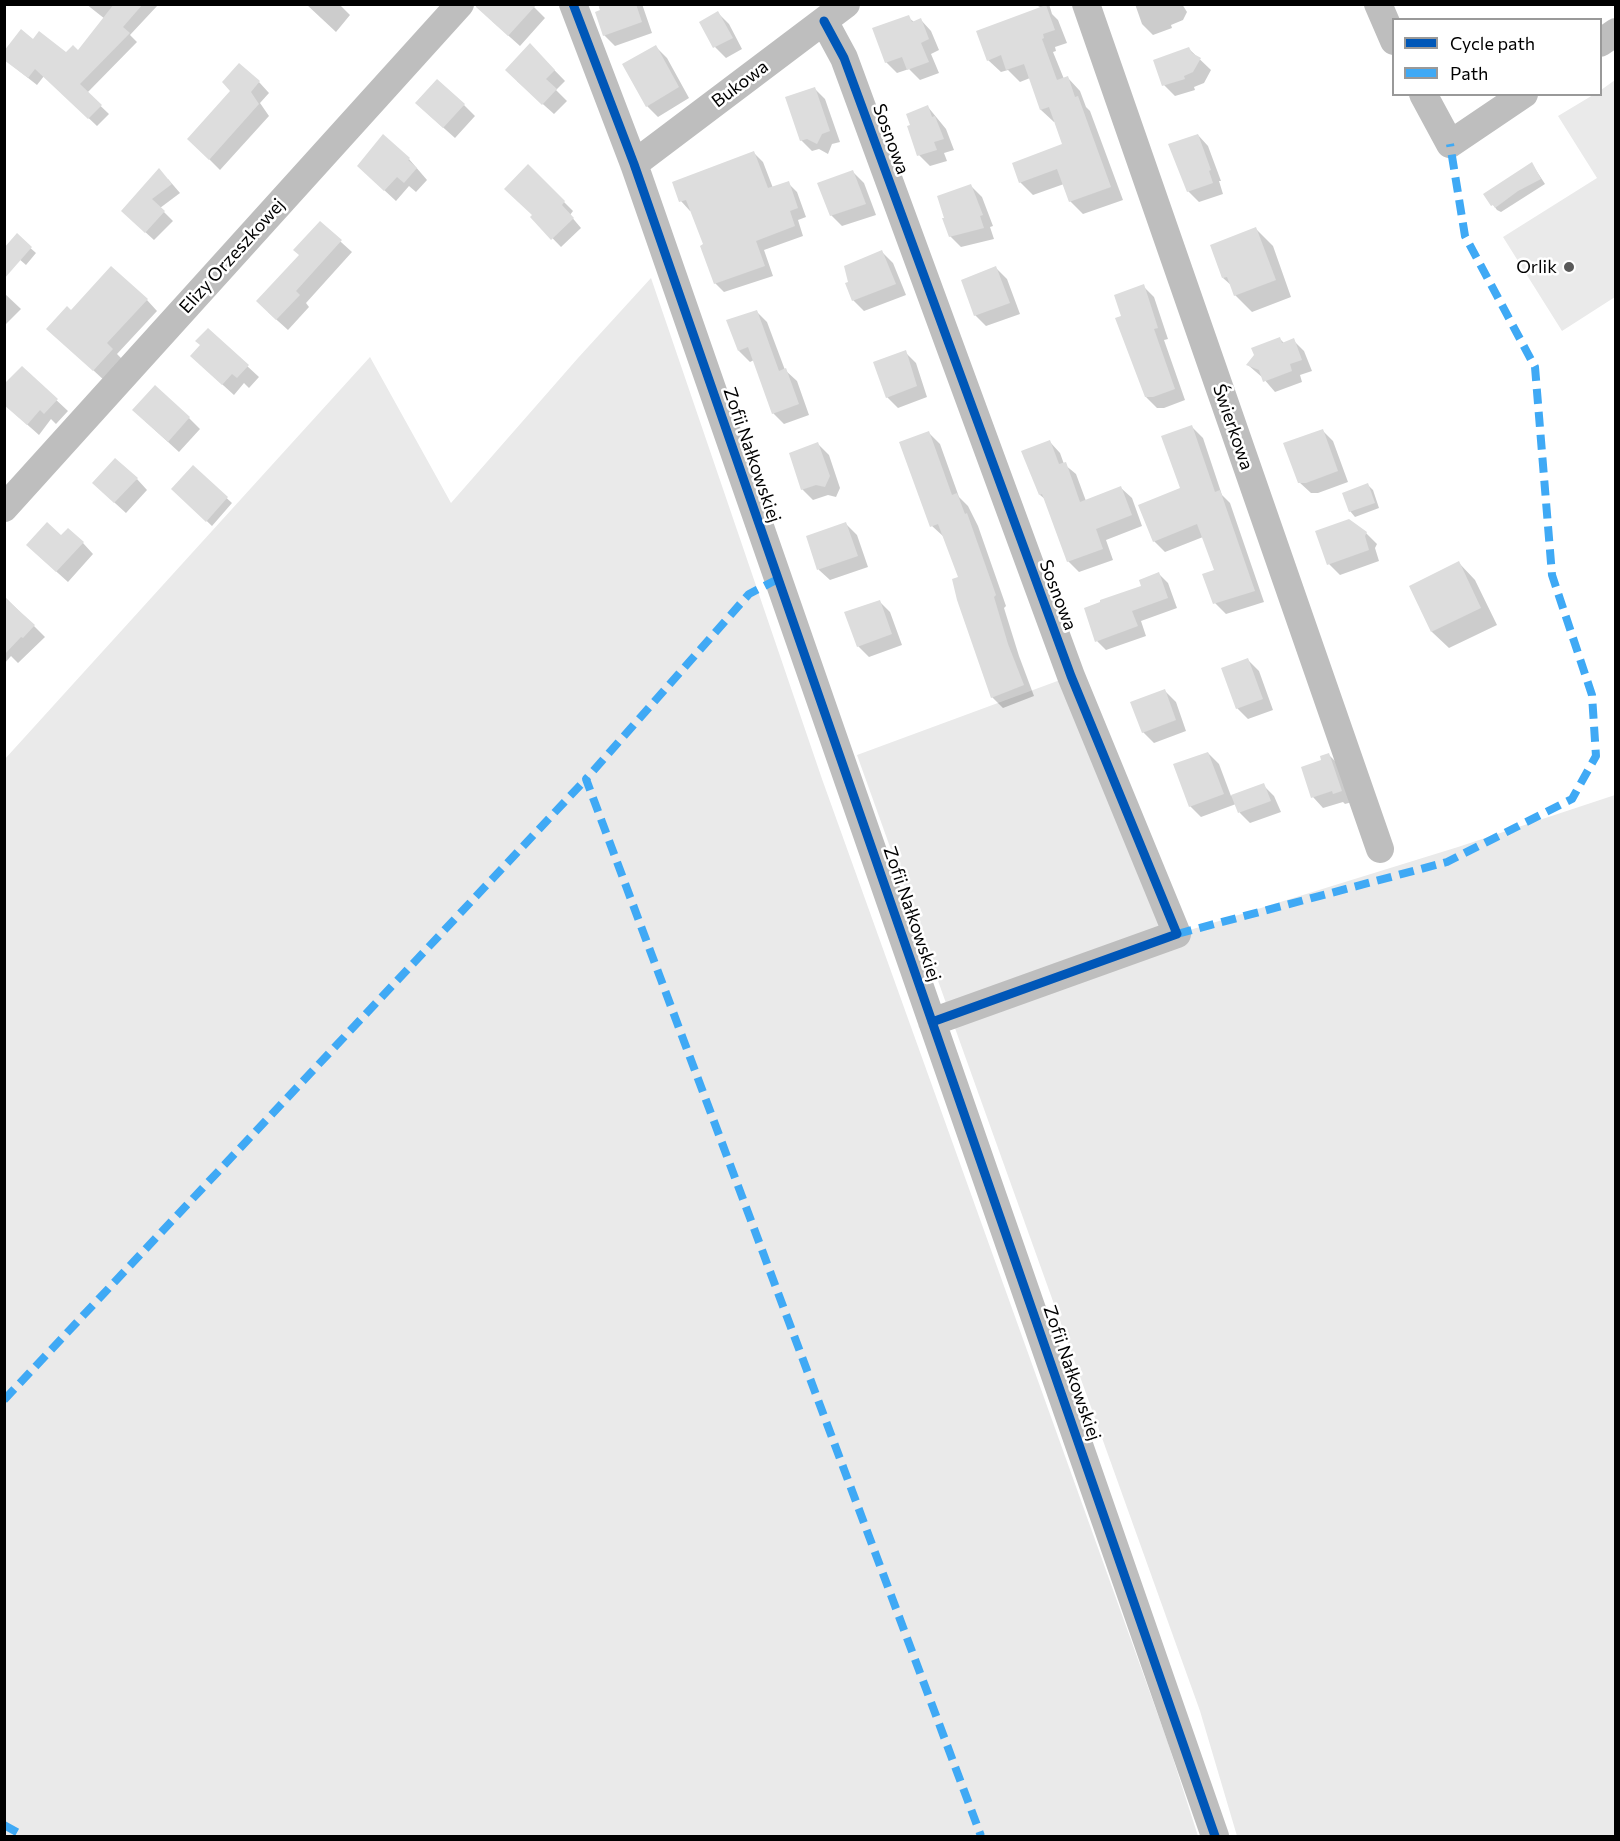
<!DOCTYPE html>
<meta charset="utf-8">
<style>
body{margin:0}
#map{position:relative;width:1620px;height:1841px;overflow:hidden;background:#fff;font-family:Commissioner,sans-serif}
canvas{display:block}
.frame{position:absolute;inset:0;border:6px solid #000;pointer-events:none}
.legend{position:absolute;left:1392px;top:18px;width:210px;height:78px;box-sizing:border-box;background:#fff;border:2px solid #999;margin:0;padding:8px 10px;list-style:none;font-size:18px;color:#000}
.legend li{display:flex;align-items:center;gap:12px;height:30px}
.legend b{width:30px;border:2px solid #999}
</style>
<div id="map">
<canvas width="1620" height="1841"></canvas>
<div class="frame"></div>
<ul class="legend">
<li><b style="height:8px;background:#0057b8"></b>Cycle path</li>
<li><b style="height:8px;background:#3fa9f5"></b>Path</li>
</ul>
</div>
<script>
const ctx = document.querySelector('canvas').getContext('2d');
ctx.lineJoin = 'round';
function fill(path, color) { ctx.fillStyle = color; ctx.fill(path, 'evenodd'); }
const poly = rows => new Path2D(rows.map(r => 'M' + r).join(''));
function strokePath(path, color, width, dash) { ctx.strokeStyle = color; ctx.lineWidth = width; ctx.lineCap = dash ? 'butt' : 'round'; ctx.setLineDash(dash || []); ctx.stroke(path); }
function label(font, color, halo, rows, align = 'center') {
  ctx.font = font + ' Commissioner,sans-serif'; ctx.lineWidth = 5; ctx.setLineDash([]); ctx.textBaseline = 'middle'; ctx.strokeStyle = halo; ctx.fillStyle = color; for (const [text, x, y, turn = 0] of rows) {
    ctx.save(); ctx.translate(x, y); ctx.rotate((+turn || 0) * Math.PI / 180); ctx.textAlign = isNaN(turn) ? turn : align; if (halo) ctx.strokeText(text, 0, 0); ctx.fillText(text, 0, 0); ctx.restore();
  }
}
const green = poly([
 [1615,80,1615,297,1562,331,1503,237,1597,178,1558,116,1593,95,1600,94,1601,90],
 [651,278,822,779,1168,1743,1198,1836,5,1836,4,760,370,357,451,503,578,358],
 [1071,676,1177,934,1458,847,1615,795,1615,1836,1237,1836,1200,1711,857,755]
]);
const shadow = poly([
 [86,4,158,5,130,35,137,42,87,93,109,114,97,126,44,76,37,85,4,59,34,41,66,54,78,52,105,19],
 [306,4,339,4,350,15,336,32],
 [531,4,545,18,520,46,492,21],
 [599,4,642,4,652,33,615,46,604,35],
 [1034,4,1049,4,1052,14,1058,20,1067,43,1055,47,1056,51,1053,52,1064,79,1068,78,1080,91,1086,107,1090,111,1123,200,1083,214,1070,201,1064,184,1033,195,1020,182,1064,145,1056,122,1054,122,1041,110,1030,78,1020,82,1008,70,1001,72,988,60,1042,8],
 [1135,4,1182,4,1187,12,1183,20,1171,25,1172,28,1153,35,1142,24],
 [718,13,729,24,742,49,726,58,715,47,701,22],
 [908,17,914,22,921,20,931,31,939,50,931,54,939,73,920,80,909,69,897,73,886,62],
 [530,45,565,81,556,90,567,101,554,114,517,81],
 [656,47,667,58,689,98,658,117,647,106],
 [1189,49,1211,70,1204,83,1194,87,1195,90,1175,96,1164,85],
 [259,82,269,93,260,103,269,116,220,170,200,150,232,91],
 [814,88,825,99,840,142,832,144,828,154,819,149,812,151,801,140],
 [464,105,475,116,455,138,428,114],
 [928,107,946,129,954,150,944,153,947,161,930,166,919,155],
 [1198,135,1208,146,1221,181,1219,181,1223,194,1199,202,1188,191],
 [754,153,763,162,773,188,788,183,797,192,806,217,798,220,803,236,764,250,773,276,724,292,715,283,705,245,692,210,690,211,681,201],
 [409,159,427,180,416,192,409,186,396,201,370,177],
 [1532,164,1545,184,1501,212,1497,210,1485,194],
 [528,166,573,211,570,215,581,228,561,247,532,217,534,216],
 [853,172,864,183,876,215,842,226,831,215],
 [168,179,180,193,160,208,173,221,154,240,132,220],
 [971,186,982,197,993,226,990,227,994,239,961,247,950,236],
 [320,223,352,252,306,303,309,307,288,330,268,312],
 [1256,229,1273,246,1291,297,1252,312,1235,295,1232,286,1223,278],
 [17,236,36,253,26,265,11,252],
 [882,252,893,263,906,295,864,311,853,300,850,282],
 [996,268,1007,279,1020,314,986,326,975,315],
 [1143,286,1154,297,1168,339,1164,340,1185,400,1164,408,1157,408,1146,397],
 [4,293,21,309,4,326],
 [147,300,157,311,117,354,123,360,105,381,59,339,71,312],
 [756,311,767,322,785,370,797,381,809,415,784,424,773,413,754,360,750,362,739,351],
 [208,330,259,377,249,388,244,383,234,395,203,367,201,345],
 [1280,339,1285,344,1293,340,1304,351,1312,371,1300,375,1302,382,1275,392,1263,378,1248,365],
 [905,352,916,363,927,397,898,408,887,397],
 [22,368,68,411,56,424,51,419,39,435,4,404],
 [189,418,200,429,179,452,145,421],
 [1192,427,1203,438,1222,495,1230,503,1264,602,1226,614,1215,603,1215,570,1203,537,1165,552,1154,541,1182,489],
 [1322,430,1333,441,1348,482,1318,493,1311,493,1299,482],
 [929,433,940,444,959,497,968,506,978,526,1006,606,1004,608,1019,656,1034,696,1003,708,992,697,960,578,944,537,932,526],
 [1050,442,1060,453,1064,464,1076,474,1086,501,1121,488,1132,498,1142,526,1106,540,1113,560,1079,572,1068,561,1046,500,1040,495],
 [818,444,829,455,840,488,836,497,828,495,813,500,802,489],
 [193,467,232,503,212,526,173,489],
 [137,479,147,490,126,513,105,494],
 [1368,485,1373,490,1379,508,1355,517,1350,511],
 [846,524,857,535,868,567,830,580,819,570,807,537],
 [1366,533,1377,544,1375,548,1379,561,1340,575,1329,564],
 [61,537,83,543,93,554,68,582,39,556],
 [1459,563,1475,580,1497,625,1449,648,1432,632,1411,586],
 [1159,574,1168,583,1177,608,1141,621,1146,636,1106,650,1097,641,1143,587],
 [4,596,45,637,18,663,11,656,4,664],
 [879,601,890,612,902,645,869,657,858,646],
 [1248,660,1259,671,1273,710,1248,719,1237,708],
 [1165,691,1176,702,1186,731,1154,743,1143,732],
 [1208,753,1219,764,1231,796,1263,785,1274,796,1281,812,1250,823,1240,813,1236,804,1201,817,1190,806],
 [1329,755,1340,766,1352,802,1345,804,1343,802,1323,808,1313,797,1323,761]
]);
const building = poly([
 [114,4,143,4,123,27,130,33,80,84,102,105,88,119,35,69,28,78,4,60,4,51,21,29,33,39,39,31,66,52,73,45,78,50],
 [476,4,537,4,508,36,476,7],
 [598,4,636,4,642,22,603,36,595,12,600,10],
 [1046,5,1055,30,1043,34,1044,38,1042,39,1057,80,1068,76,1075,97,1078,96,1111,187,1069,202,1057,169,1019,183,1012,163,1062,144,1049,107,1040,110,1024,64,1006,70,1001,55,987,61,976,31],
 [718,11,733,38,713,48,699,22],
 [909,15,912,22,921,18,929,39,921,43,929,62,907,70,902,57,885,63,872,28],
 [530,43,555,70,546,79,557,89,542,105,505,70],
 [656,45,679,87,646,107,622,64],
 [1189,47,1192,53,1201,58,1193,72,1184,76,1185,79,1162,86,1153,60],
 [239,63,260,81,251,92,259,104,209,160,187,139,230,91,222,82],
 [437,79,465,104,443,128,415,103],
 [815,87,830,131,822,134,817,144,807,139,800,141,785,97],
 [928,105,932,117,935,116,944,139,934,142,937,150,917,156,907,126,910,125,906,114],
 [383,134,410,158,408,160,417,168,404,183,397,177,384,191,357,166],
 [1198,134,1211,170,1209,171,1213,183,1187,192,1168,144],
 [754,151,768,188,789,181,798,208,790,211,795,226,756,241,765,266,714,284,700,246,703,244,686,200,679,202,672,182],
 [1532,162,1541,179,1518,191,1495,208,1493,205,1491,206,1483,194],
 [528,164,565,201,562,205,574,218,551,240,530,217,532,215,504,189],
 [159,168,172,184,152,199,165,211,145,233,121,211],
 [853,170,866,204,830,216,817,183],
 [971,184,983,215,980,216,984,228,949,237,942,218,944,218,937,196],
 [320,221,342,240,296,291,300,295,276,320,256,301,299,255,293,250],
 [1256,227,1276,280,1234,296,1227,277,1222,278,1210,245],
 [17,233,32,247,4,279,4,248],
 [882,250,896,284,852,301,845,283,848,282,844,266],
 [111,266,148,299,107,343,113,349,93,371,46,329,67,306,71,310],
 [996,266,1010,303,974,316,961,280],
 [1144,284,1158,328,1154,329,1175,389,1153,397,1145,397,1115,318,1121,316,1114,295],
 [757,310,779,371,786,368,799,404,772,414,748,347,738,351,726,320],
 [208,328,249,365,237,378,232,374,222,385,190,356,200,345,195,341],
 [1280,337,1282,343,1294,338,1302,360,1290,364,1292,371,1263,382,1259,370,1246,365,1254,355,1251,348],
 [906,350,917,386,886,398,873,362],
 [22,366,58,399,44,414,40,410,27,425,4,405,4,384],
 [155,385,190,417,168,442,132,410],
 [1192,425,1215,492,1220,490,1255,591,1213,604,1202,574,1214,570,1197,524,1153,542,1138,505,1180,488,1161,436],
 [1323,429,1338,471,1306,483,1298,483,1283,443],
 [929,431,952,495,957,493,965,514,967,513,996,595,994,597,1008,644,1024,685,991,698,957,600,952,579,958,577,938,524,930,527,899,442],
 [1050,440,1059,464,1066,462,1080,502,1121,486,1132,515,1096,529,1103,549,1067,562,1042,494,1039,495,1021,451],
 [818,442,830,476,825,487,816,485,801,490,789,453],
 [115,458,138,478,114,503,92,483],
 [193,465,228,497,206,522,171,489],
 [1368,483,1375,503,1349,512,1342,493],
 [1349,519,1367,532,1365,536,1369,550,1327,565,1315,531],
 [47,522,61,535,68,528,84,542,56,572,26,545],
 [846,522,858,556,817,570,806,536],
 [1459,561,1481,608,1431,632,1409,586],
 [1159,572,1168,598,1132,611,1138,626,1095,642,1084,608,1100,602,1100,600,1141,586,1139,580],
 [4,597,35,625,23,638,21,637,4,655],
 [880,600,892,634,857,647,844,612],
 [1248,658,1263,699,1236,709,1221,668],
 [1165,689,1176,720,1142,733,1130,702],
 [1208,752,1224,794,1189,807,1173,764],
 [1329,753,1342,791,1333,794,1332,791,1311,798,1301,767,1321,760,1320,756],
 [1264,783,1271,801,1238,813,1231,795]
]);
const street = poly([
 [573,4,634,164,1215,1836],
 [1086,4,1380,849],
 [1378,4,1394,41],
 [824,21,844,58,1071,676,1177,934,932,1022],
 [1600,43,1616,32],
 [1423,94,1450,144,1524,94],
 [634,164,846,4],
 [4,508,460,4]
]);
const quiet = poly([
 [778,579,749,594,586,779,981,1836],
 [1177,934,1447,862,1572,799,1596,756,1592,695,1552,575,1535,367,1465,236,1450,144],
 [4,1400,586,779],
 [4,1825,24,1836]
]);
const cycleway = poly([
 [573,4,634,164,1215,1836],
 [824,21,844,58,1071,676,1177,934,932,1022]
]);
const markers = [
 [1569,267,6,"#595959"]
];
const streetNames = [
 ["Bukowa",740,84,-37],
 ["Sosnowa",891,139,70],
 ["Elizy Orzeszkowej",232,256,-48],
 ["Świerkowa",1233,427,71],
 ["Zofii Nałkowskiej",752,455,71],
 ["Sosnowa",1058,595,69],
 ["Zofii Nałkowskiej",912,914,71],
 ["Zofii Nałkowskiej",1072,1373,71]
];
const poiNames = [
 ["Orlik",1557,267]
];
fill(green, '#eaeaea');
fill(shadow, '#0003');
fill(building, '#ddd');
strokePath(street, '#bebebe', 28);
strokePath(quiet, '#3fa9f5', 8, [15, 8]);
strokePath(cycleway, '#0057b8', 9);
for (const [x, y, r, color] of markers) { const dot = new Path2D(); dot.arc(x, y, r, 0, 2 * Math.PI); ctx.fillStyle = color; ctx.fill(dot); strokePath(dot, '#fff', 2); }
label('18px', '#000', '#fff', streetNames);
label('18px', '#000', '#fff', poiNames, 'right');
</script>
